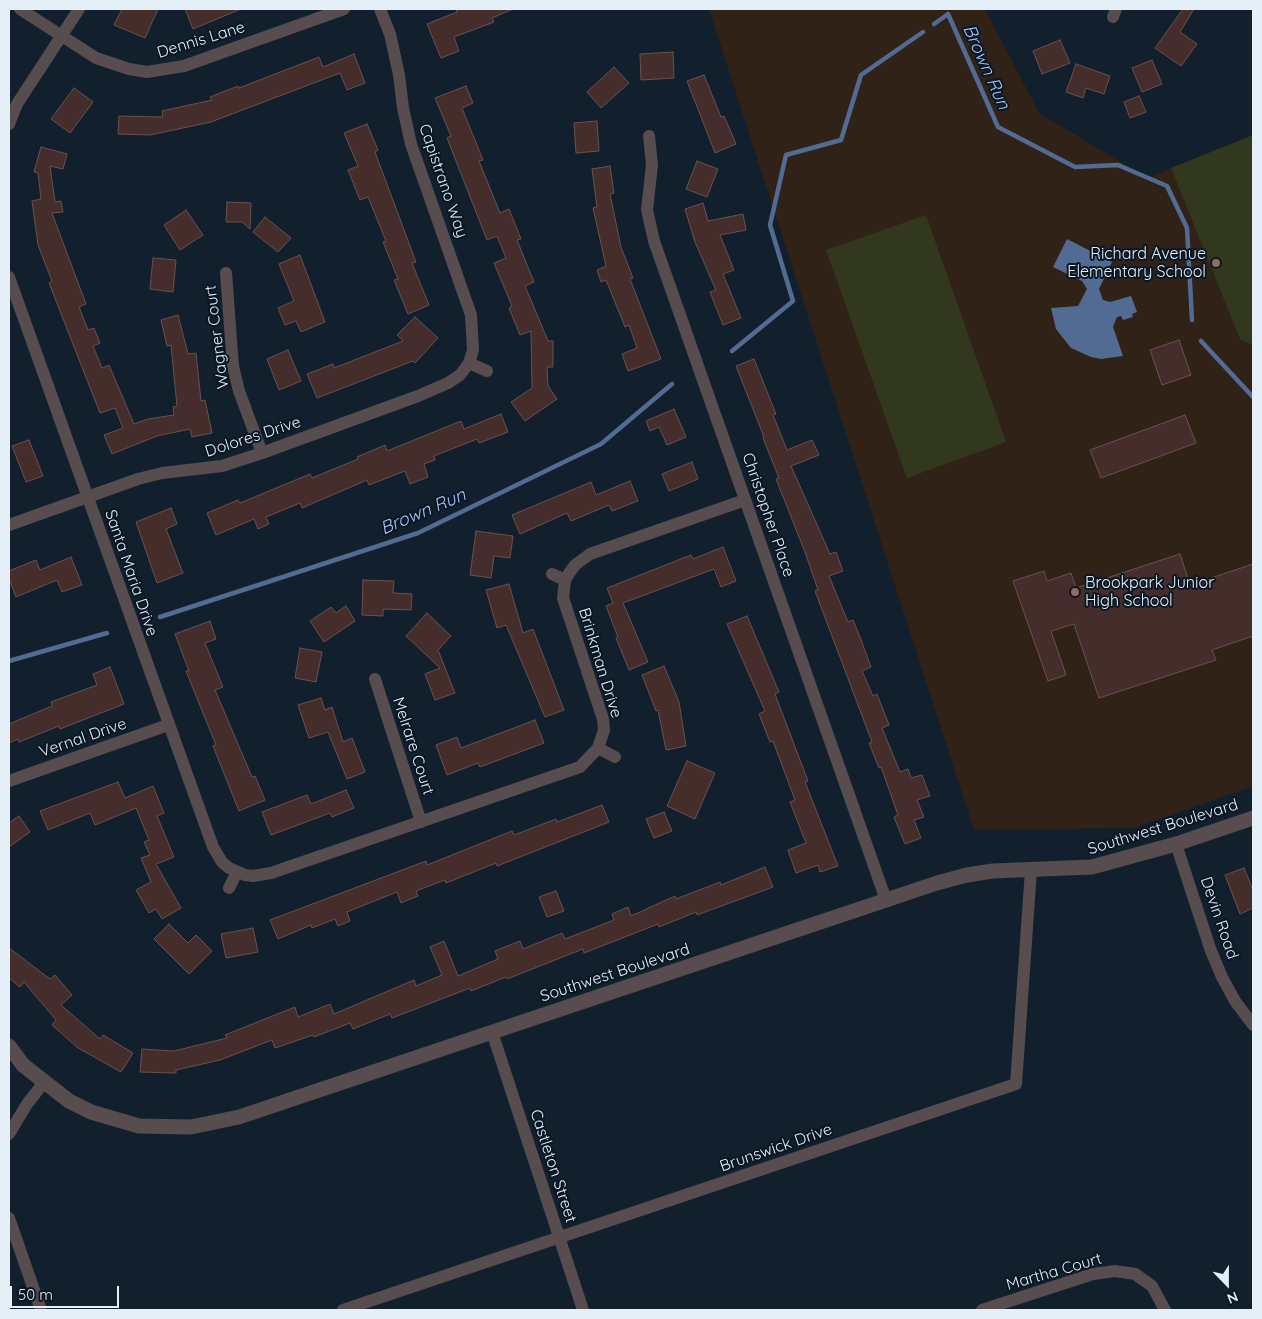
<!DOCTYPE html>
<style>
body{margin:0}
#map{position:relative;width:1262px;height:1319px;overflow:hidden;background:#12202e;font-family:Quicksand,sans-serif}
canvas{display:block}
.frame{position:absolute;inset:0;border:10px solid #e5eff8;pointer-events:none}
.north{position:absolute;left:1202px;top:1259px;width:50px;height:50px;-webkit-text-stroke:4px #091724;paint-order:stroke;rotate:158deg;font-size:14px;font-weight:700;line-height:20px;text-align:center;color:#e5eff8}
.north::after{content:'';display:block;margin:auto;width:18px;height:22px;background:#e5eff8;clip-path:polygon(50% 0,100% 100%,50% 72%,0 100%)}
.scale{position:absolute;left:10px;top:1286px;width:109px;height:22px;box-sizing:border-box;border:2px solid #e5eff8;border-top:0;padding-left:6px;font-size:15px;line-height:18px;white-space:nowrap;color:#e5eff8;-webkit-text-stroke:4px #091724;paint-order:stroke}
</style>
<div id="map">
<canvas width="1262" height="1319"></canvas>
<div class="frame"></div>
<div class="north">N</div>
<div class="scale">50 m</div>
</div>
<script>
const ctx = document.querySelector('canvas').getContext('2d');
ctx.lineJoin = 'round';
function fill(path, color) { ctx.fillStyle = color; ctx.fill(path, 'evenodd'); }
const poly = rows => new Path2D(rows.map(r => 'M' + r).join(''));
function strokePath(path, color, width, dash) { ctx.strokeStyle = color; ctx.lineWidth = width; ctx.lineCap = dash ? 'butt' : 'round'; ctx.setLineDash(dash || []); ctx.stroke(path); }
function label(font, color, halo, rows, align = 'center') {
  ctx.font = font + ' Quicksand,sans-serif'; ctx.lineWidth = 4; ctx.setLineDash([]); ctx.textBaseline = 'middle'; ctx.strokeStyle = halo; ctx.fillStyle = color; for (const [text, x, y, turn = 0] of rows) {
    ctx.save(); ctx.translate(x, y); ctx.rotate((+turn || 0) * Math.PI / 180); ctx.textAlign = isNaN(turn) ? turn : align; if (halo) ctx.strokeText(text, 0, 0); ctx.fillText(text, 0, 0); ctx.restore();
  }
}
const education = poly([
 [709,9,985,9,1039,113,1147,178,1253,135,1253,786,1134,828,974,830]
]);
const green = poly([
 [1253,135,1253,345,1240,339,1171,168],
 [926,215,1006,442,907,478,826,250]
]);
const water = poly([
 [1067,239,1112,262,1099,289,1103,300,1110,302,1131,296,1137,312,1132,314,1133,317,1123,320,1121,316,1117,317,1113,327,1123,356,1101,359,1091,357,1071,348,1056,329,1051,308,1078,306,1087,289,1082,281,1053,267]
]);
const stream = poly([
 [934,24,948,14,998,127,1075,167,1118,165,1167,186,1187,228,1192,320],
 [1201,341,1253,397],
 [732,351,793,301,770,225,786,155,841,140,861,75,923,32],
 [160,617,418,533,601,444,672,384],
 [9,661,107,633]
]);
const building = poly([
 [122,9,158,9,145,38,114,25,122,9],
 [185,9,241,9,193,29,185,9],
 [456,9,513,9,492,18,494,22,454,37,459,51,441,58,427,24,457,12,456,9],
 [1183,9,1194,9,1180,32,1197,44,1181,66,1155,48,1183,9],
 [1060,40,1070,63,1042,74,1033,51,1060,40],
 [673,52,674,78,641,80,640,54,673,52],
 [354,54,365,83,347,90,340,73,211,122,150,135,118,134,119,116,163,117,162,111,212,100,210,97,238,86,239,88,319,57,323,67,354,54],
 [1152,60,1162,84,1142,92,1132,68,1152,60],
 [1076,64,1110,76,1104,94,1086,88,1083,98,1066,92,1076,64],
 [614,67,629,83,601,108,587,92,614,67],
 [704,75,721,117,724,116,736,144,715,153,687,81,704,75],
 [466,86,473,103,462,108,483,160,479,161,500,213,509,209,521,239,517,240,534,282,525,286,548,341,553,341,553,367,547,367,548,386,557,399,525,421,511,402,532,388,531,331,520,335,509,308,512,306,494,263,506,258,497,236,487,240,447,138,451,136,435,98,466,86],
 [74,88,93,102,70,133,51,119,74,88],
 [1139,96,1146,112,1130,118,1124,102,1139,96],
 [597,121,599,151,576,153,574,123,597,121],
 [367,124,378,150,375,152,416,262,412,263,429,305,408,314,394,280,398,279,383,242,386,241,368,197,360,200,348,170,358,166,344,133,367,124],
 [41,147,67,154,63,169,50,166,55,202,61,201,63,212,52,213,86,304,79,307,88,330,94,328,100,343,93,346,102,368,109,365,134,424,148,419,174,415,173,407,177,406,171,345,167,346,161,320,178,315,188,354,196,353,201,401,205,400,212,433,192,437,190,429,157,436,112,454,104,435,123,428,115,408,100,413,49,283,52,281,38,245,32,201,41,199,38,173,34,172,41,147],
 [697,161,718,169,707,197,686,189,697,161],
 [610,166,614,193,610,194,621,247,633,278,630,279,661,359,628,371,622,354,637,348,629,325,625,327,606,280,601,282,597,270,606,266,593,208,597,207,592,169,610,166],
 [227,202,251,203,250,229,242,222,226,222,227,202],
 [703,203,708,221,743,214,746,230,720,235,734,270,723,274,741,318,723,325,710,292,716,290,695,242,685,209,703,203],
 [186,210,203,235,180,250,164,225,186,210],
 [265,217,291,238,278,252,253,232,265,217],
 [300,255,325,322,301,332,296,321,285,325,278,308,294,301,279,264,300,255],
 [153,258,176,260,173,292,150,289,153,258],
 [415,317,438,338,415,363,413,361,317,398,307,374,333,364,334,368,403,341,397,335,415,317],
 [1179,340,1191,375,1162,385,1150,350,1179,340],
 [288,350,301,381,279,390,267,359,288,350],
 [754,359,776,414,773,415,787,450,812,440,819,455,791,466,830,554,836,552,843,571,829,576,848,622,853,620,860,637,871,667,862,671,873,696,877,694,889,725,882,728,900,772,908,769,911,778,922,775,930,796,917,800,924,817,914,820,921,838,905,844,894,817,898,815,881,767,879,768,869,743,872,742,815,591,818,590,805,552,776,479,779,478,763,438,764,437,736,366,754,359],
 [674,409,686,437,667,445,659,427,650,431,646,421,674,409],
 [501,414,508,432,479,443,477,439,434,456,435,460,424,464,428,477,410,484,405,471,369,485,367,480,302,508,300,503,266,517,269,524,258,529,254,519,216,535,207,513,238,500,240,503,310,474,312,478,358,459,357,457,385,445,387,451,461,421,464,429,501,414],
 [1185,415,1196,443,1101,478,1090,450,1185,415],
 [29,440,43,476,26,482,12,446,29,440],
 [692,462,698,479,669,491,662,474,692,462],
 [630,481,638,501,612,511,609,505,571,521,567,513,520,534,512,515,591,482,596,495,630,481],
 [171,508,177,524,166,529,183,573,157,583,136,522,171,508],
 [476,531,513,536,510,558,494,556,491,578,470,575,476,531],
 [723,547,736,581,721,587,714,569,623,603,648,662,629,670,616,638,618,637,606,606,613,603,607,588,691,555,693,559,723,547],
 [1180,554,1190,585,1253,564,1253,636,1212,650,1216,660,1099,698,1074,624,1051,631,1066,675,1048,681,1013,581,1044,571,1047,581,1071,573,1076,588,1180,554],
 [71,557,82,585,62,592,57,580,16,597,9,579,9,571,36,560,40,570,71,557],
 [363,580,394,581,393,593,412,594,411,610,383,609,383,616,362,615,363,580],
 [509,584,523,633,533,629,564,710,545,717,506,625,497,628,486,590,509,584],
 [346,606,355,621,324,642,310,621,331,607,336,613,346,606],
 [427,613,451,636,438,650,455,693,435,700,425,674,440,668,406,636,427,613],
 [747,616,779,692,775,694,808,781,805,782,838,866,820,872,818,865,796,873,788,850,806,843,790,802,795,800,773,741,770,742,759,714,765,711,727,624,747,616],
 [210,621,216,639,205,643,223,687,215,690,252,777,255,776,265,800,239,811,213,746,216,745,186,671,189,671,175,634,210,621],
 [300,648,322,652,316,682,295,678,300,648],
 [664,666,679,702,686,746,666,750,658,710,656,711,642,675,664,666],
 [110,667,124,704,60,729,59,726,19,742,18,739,9,743,9,724,52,706,51,702,97,685,93,674,110,667],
 [321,698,325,710,332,707,343,742,352,738,365,772,347,779,328,732,309,738,298,705,321,698],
 [535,720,544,743,480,767,478,763,447,775,436,745,457,737,461,748,535,720],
 [687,761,715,773,695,819,667,806,687,761],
 [118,782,125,798,153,786,164,813,157,816,174,857,156,864,181,908,162,919,156,909,149,913,136,890,151,882,141,858,150,855,144,842,149,840,136,808,95,825,90,813,48,830,40,811,118,782],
 [346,790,354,808,332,817,330,813,271,835,262,812,307,795,311,804,346,790],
 [602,805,609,822,497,866,496,863,446,883,445,880,416,891,418,896,401,903,397,892,347,912,350,921,338,926,335,919,312,928,311,925,278,939,270,920,426,861,427,865,512,831,514,835,556,819,557,822,602,805],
 [664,812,672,831,654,838,646,819,664,812],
 [19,816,30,832,9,847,9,823,19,816],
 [765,867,773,887,697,915,696,912,659,927,658,924,584,953,583,949,507,979,506,977,471,991,470,988,392,1018,390,1014,353,1029,350,1023,314,1037,313,1035,275,1048,272,1040,220,1060,176,1070,176,1073,140,1072,142,1049,174,1051,227,1038,225,1035,295,1007,298,1017,330,1004,334,1014,414,980,416,986,442,975,430,947,444,941,458,976,498,959,495,951,520,941,523,949,562,933,565,939,614,920,612,914,628,907,631,916,675,896,676,899,720,882,721,885,765,867],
 [1244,868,1253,890,1253,908,1240,914,1225,875,1244,868],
 [556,891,564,911,547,917,539,897,556,891],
 [169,924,188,943,196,935,212,951,189,974,154,939,169,924],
 [253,928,258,952,226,958,221,934,253,928],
 [9,948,50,979,55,975,72,995,61,1005,100,1039,103,1035,133,1053,121,1072,78,1048,52,1025,56,1020,24,982,20,987,9,978,9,948]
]);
const minor = poly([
 [20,9,96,58,129,69,147,72,184,66,344,9],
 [1113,17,1116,9],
 [9,124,17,104,79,9],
 [649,136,652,165,647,210,654,241,886,900],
 [226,273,233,366,239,391,262,453],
 [9,277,213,847,222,862,229,868,245,875,253,876,271,873,580,767,598,748,604,730,603,719,563,598,565,580,570,572,575,565,590,554,745,500],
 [469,363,487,371],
 [9,525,138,479,162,473,222,466,262,453,418,396,448,383,460,375,469,363,473,350,471,315,411,144,403,108,399,75,390,34,380,9],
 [552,574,565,580],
 [375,679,421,822],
 [598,748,615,757],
 [9,781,168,725],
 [1176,844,1211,951,1222,977,1235,1001,1253,1025],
 [229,888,237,872],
 [492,1032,583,1310],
 [9,1134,27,1104,45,1081],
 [9,1218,41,1310],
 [343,1310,1016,1084,1031,870],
 [982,1310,1093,1274,1115,1271,1135,1274,1152,1286,1165,1310]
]);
const tertiary = poly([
 [9,1046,23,1065,69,1101,91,1112,139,1126,191,1127,239,1117,937,883,967,875,993,871,1092,867,1176,844,1253,818]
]);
const markers = [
 [1216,263,5,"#8d6e63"],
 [1075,592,5,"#8d6e63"]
];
const streetNames = [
 ["Dennis Lane",201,40,-17],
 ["Capistrano Way",443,181,71],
 ["Wagner Court",217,337,-97],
 ["Dolores Drive",253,437,-18],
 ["Christopher Place",768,515,71],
 ["Santa Maria Drive",131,573,71],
 ["Brinkman Drive",600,663,73],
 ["Vernal Drive",83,738,-19],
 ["Melrare Court",413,746,72],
 ["Southwest Boulevard",1163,827,-17],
 ["Devin Road",1219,918,71],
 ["Southwest Boulevard",615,973,-18],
 ["Brunswick Drive",776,1148,-19],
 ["Castleton Street",553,1166,72],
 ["Martha Court",1054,1272,-16]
];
const poiNames = [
 ["Richard Avenue",1206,254],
 ["Elementary School",1206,272],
 ["Brookpark Junior",1085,583,"left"],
 ["High School",1085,601,"left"]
];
const waterNames = [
 ["Brown Run",986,67,66],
 ["Brown Run",423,512,-23]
];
fill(education, '#312217');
fill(green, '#32381d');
fill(water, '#526b93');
strokePath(stream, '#526b93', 4.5);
fill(building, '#442d2b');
strokePath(building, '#6a514f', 1);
strokePath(minor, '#574c4e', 12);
strokePath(tertiary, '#574c4e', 15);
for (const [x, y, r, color] of markers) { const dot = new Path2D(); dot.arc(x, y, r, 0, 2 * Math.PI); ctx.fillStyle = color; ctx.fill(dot); strokePath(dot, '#091724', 2); }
label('16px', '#e5eff8', '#091724', streetNames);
label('16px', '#e5eff8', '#091724', poiNames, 'right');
label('italic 18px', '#a6c6f9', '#091724', waterNames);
</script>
